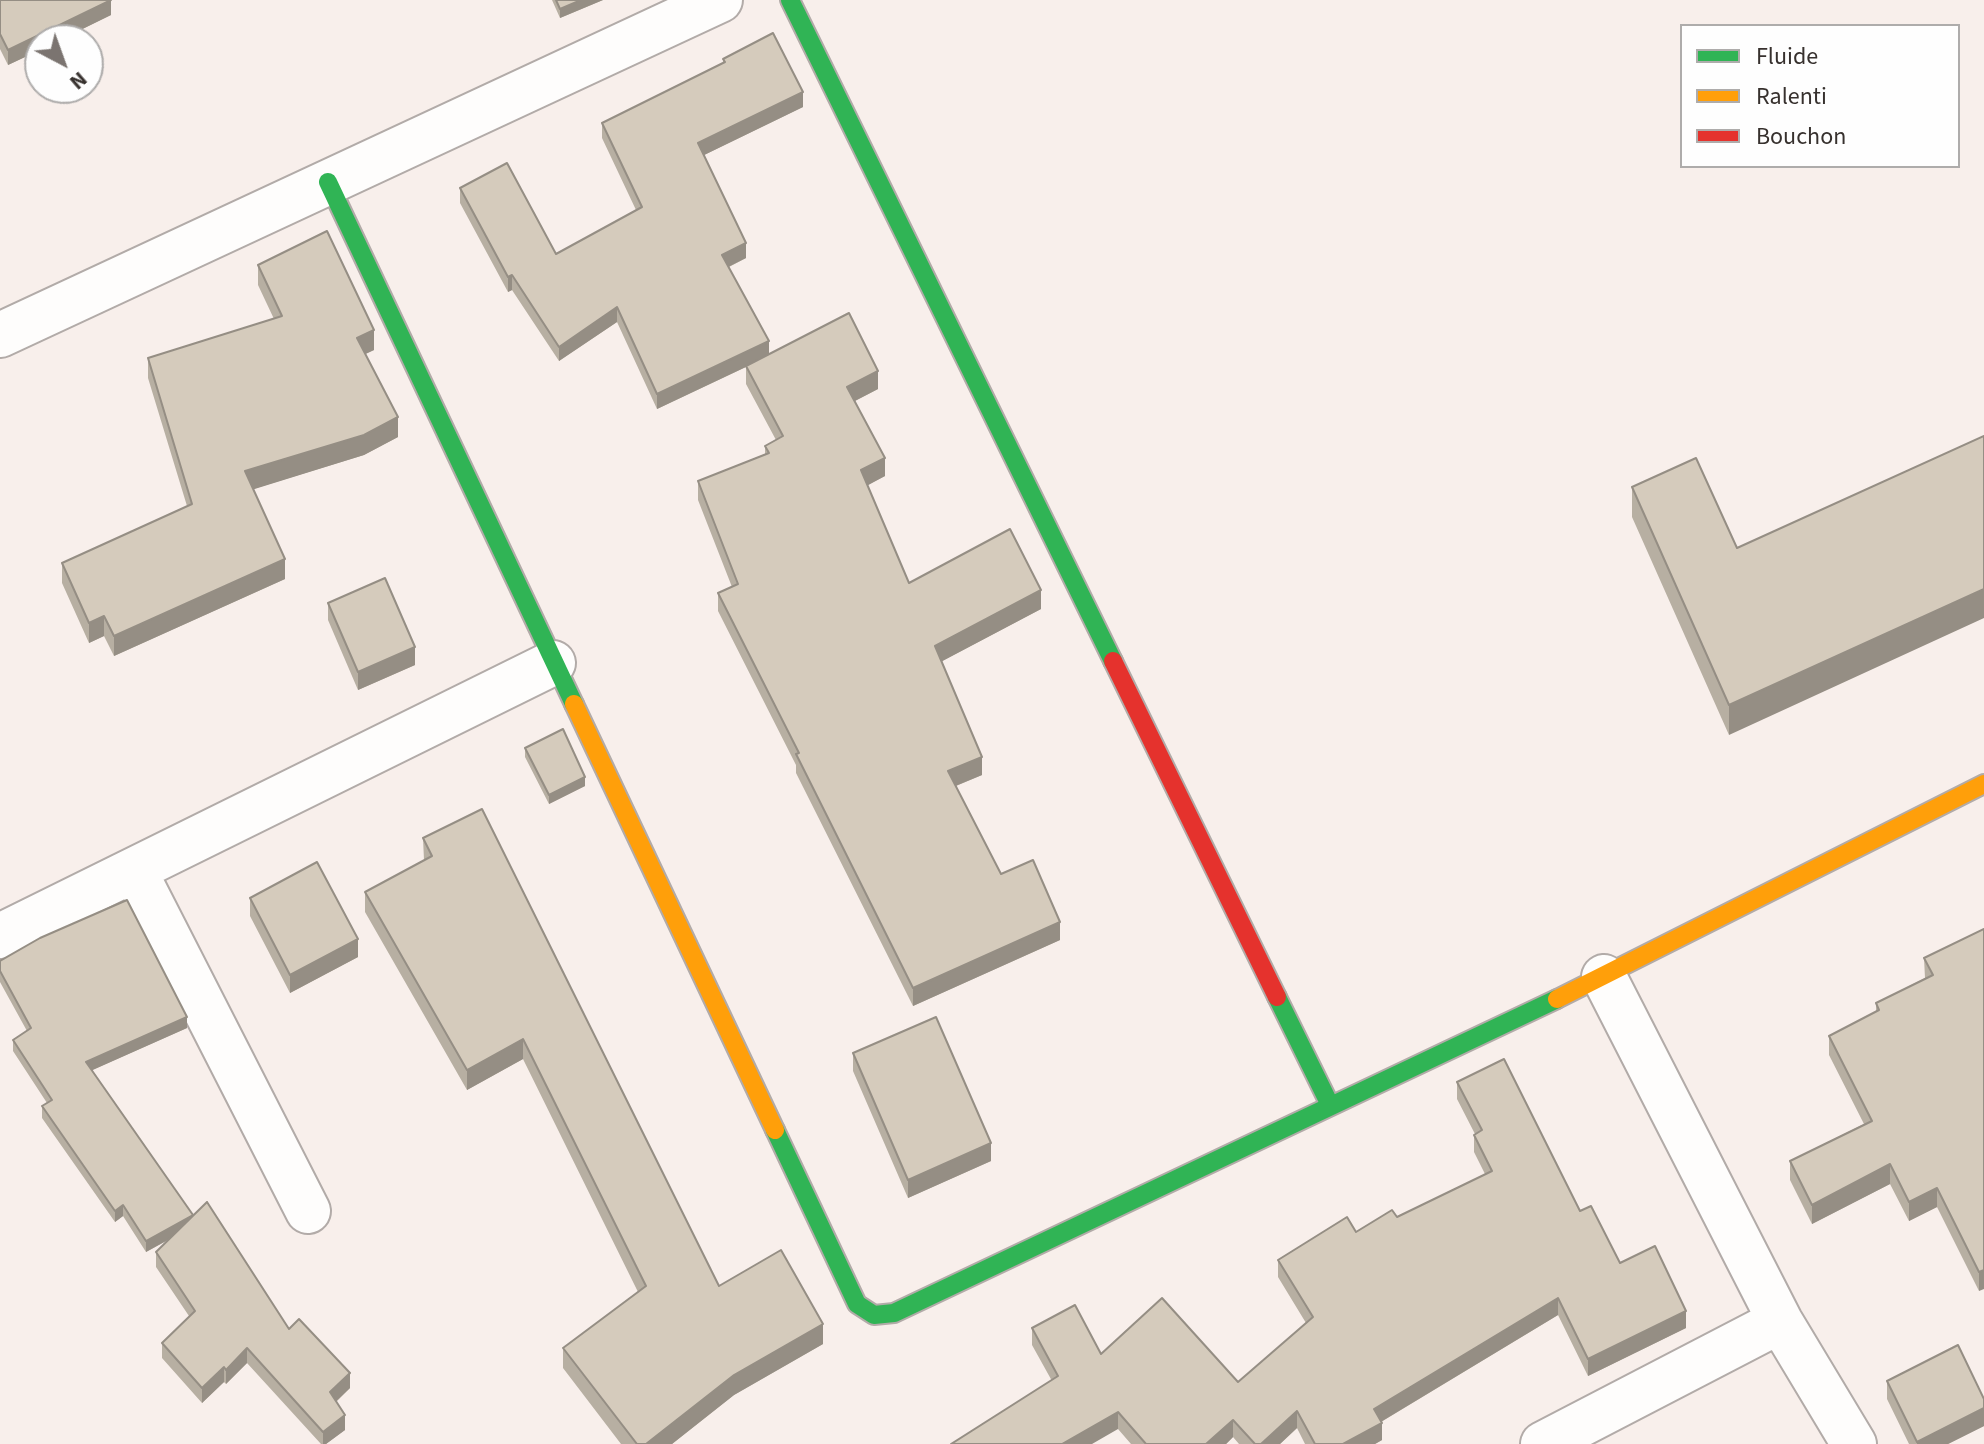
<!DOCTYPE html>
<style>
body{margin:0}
#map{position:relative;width:1984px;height:1444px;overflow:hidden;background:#f8efeb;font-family:"Source Sans 3",sans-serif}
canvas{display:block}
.legend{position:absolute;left:1680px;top:24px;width:280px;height:144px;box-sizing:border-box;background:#fefefe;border:2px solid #aeacab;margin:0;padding:10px 14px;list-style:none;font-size:24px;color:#37312e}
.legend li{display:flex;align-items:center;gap:16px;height:40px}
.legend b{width:40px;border:2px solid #aeacab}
.north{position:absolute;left:24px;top:24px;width:80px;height:80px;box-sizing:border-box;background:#fefefe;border:2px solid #aeacab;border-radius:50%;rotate:139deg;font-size:22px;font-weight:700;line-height:32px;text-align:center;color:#37312e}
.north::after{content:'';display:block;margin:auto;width:28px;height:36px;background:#7b7470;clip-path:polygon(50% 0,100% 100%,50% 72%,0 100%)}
</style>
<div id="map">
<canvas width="1984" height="1444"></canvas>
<ul class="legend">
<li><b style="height:10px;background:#30b455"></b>Fluide</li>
<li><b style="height:10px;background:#ff9f0a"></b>Ralenti</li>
<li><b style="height:10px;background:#e5322d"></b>Bouchon</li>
</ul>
<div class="north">N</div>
</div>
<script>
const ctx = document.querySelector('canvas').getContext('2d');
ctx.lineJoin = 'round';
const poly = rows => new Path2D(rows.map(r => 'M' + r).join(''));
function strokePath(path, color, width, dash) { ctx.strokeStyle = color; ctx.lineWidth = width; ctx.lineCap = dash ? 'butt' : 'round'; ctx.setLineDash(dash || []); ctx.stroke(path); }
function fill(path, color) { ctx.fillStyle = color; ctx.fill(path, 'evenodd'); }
const street = poly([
 [0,335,720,0],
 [134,870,308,1211],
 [0,936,553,663],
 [1604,977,1780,1321,1854,1444],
 [1543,1444,1780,1321]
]);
const fast = poly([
 [790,0,1113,661],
 [328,182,574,704],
 [1277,997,1330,1105],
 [775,1130,857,1304,874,1315,894,1313,1557,999]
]);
const slow = poly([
 [574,704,775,1130],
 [1557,999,1984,784]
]);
const jam = poly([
 [1113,661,1277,997]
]);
const wall = poly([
 [0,0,111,15,60,40,40,40,40,50,8,65,0,49],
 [552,0,603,0,560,18],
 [723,59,803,107,704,155,746,258,729,267,769,354,878,389,855,401,885,476,867,485,909,583,1041,609,942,661,982,775,956,786,1001,874,1060,940,913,1006,796,773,796,765,718,611,718,593,732,587,698,500,698,481,765,454,765,446,776,440,746,384,746,367,657,409,617,322,559,361,512,290,508,292,460,203,460,188,556,254,636,210,602,138,602,123,723,63],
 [258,265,374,350,365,354,398,437,364,455,253,489,285,579,114,656,104,636,89,643,62,583,62,563,187,506,148,378,148,358,274,319,258,285],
 [1632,487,1737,548,1729,735,1632,517],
 [328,603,415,665,358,690,328,620],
 [525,748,585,786,549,804,525,757],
 [423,838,719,1286,823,1344,734,1395,672,1444,621,1444,563,1368,563,1348,638,1292,523,1059,467,1090,365,912,365,892,424,860],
 [250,898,358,957,290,993,250,916],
 [1984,929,1979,1291,1937,1207,1909,1221,1890,1184,1812,1224,1790,1180,1790,1161,1864,1124,1829,1055,1829,1036,1876,1012,1876,1003,1925,978,1924,958],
 [0,961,187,1028,92,1070,193,1215,289,1329,350,1388,336,1402,345,1430,326,1444,321,1444,247,1363,226,1384,224,1382,202,1403,162,1358,162,1343,189,1316,156,1267,156,1252,170,1239,146,1252,123,1216,115,1222,42,1118,42,1106,47,1103,13,1051,13,1040,27,1031,0,982],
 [853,1053,991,1161,908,1198,853,1071],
 [1457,1082,1580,1211,1620,1263,1686,1328,1588,1376,1558,1315,1381,1422,1382,1440,1375,1444,1305,1444,1297,1428,1280,1444,1239,1444,1233,1437,1226,1444,1131,1444,1118,1429,1052,1381,1032,1345,1032,1328,1101,1354,1238,1382,1306,1323,1278,1277,1278,1260,1397,1217,1485,1174,1474,1152,1474,1135,1475,1134,1457,1099],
 [1887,1381,1984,1426,1948,1444,1909,1444,1887,1399]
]);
const shadedWall = poly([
 [111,0,111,15,60,40,40,40,40,50,8,65,8,50],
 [581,0,603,0,560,18,560,9],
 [803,92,803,107,698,158,698,143],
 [746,243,746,258,722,270,722,255],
 [512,275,512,290,508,292,508,277],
 [617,307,617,322,559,361,559,347],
 [374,330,374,350,357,358,357,338],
 [769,341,769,356,657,409,657,394],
 [878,371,878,389,847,405,847,387],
 [398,417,398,437,364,455,245,492,245,471],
 [885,458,885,476,861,489,861,470],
 [285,559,285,579,114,656,114,636],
 [1984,589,1984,618,1729,735,1729,705],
 [1041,590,1041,609,935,665,935,646],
 [104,616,104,636,89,643,89,623],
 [415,647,415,665,358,690,358,672],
 [982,757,982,775,948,789,948,771],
 [585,777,585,786,549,804,549,795],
 [1060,922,1060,940,913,1006,913,988],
 [358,939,358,957,290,993,290,975],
 [187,1017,187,1028,86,1073,86,1062],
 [523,1039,523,1059,467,1090,467,1070],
 [991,1143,991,1161,908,1198,908,1180],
 [1890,1164,1890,1184,1812,1224,1812,1205],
 [1937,1188,1937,1207,1909,1221,1909,1202],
 [123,1205,123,1216,115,1222,115,1211],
 [193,1215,193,1226,146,1252,146,1241],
 [1984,1270,1984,1289,1979,1291,1979,1272],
 [1558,1298,1558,1315,1374,1426,1374,1409],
 [1686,1311,1686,1328,1588,1376,1588,1359],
 [823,1324,823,1344,734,1395,672,1444,646,1444,734,1375],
 [247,1348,247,1363,226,1384,226,1370],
 [224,1367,224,1382,202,1403,202,1388],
 [350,1373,350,1388,330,1407,330,1392],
 [1984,1408,1984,1426,1948,1444,1917,1444,1917,1442],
 [1297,1411,1297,1428,1280,1444,1261,1444],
 [1118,1412,1118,1429,1092,1444,1062,1444],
 [345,1415,345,1430,326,1444,323,1444,323,1432],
 [1233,1420,1233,1437,1226,1444,1206,1444],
 [1382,1423,1382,1440,1375,1444,1343,1444]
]);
const building = poly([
 [0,0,111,0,8,50,0,34,0,0],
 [556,0,581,0,560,9,556,0],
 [773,33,803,92,698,143,746,243,722,255,769,341,657,394,617,307,559,347,512,275,508,277,460,188,507,163,556,254,642,207,602,123,725,62,723,59,773,33],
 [327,231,374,330,357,338,398,417,364,435,245,471,285,559,114,636,104,616,89,623,62,563,192,504,148,358,282,316,258,265,327,231],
 [849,313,878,371,847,387,885,458,861,470,909,583,1010,529,1041,590,935,646,982,757,948,771,1001,874,1033,860,1060,922,913,988,796,754,799,753,718,593,738,584,698,481,769,453,765,446,783,436,746,366,849,313],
 [1984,436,1984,589,1729,705,1632,487,1696,458,1737,548,1984,436],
 [385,578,415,647,358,672,328,603,385,578],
 [563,729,585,777,549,795,525,748,563,729],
 [482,809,719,1286,781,1250,823,1324,734,1375,646,1444,637,1444,563,1348,646,1286,523,1039,467,1070,365,892,432,856,423,838,482,809],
 [317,862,358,939,290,975,250,898,317,862],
 [127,900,187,1017,86,1062,193,1215,146,1241,123,1205,115,1211,42,1106,52,1100,13,1040,31,1028,0,971,0,961,40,938,127,900],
 [1984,929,1984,1270,1979,1272,1937,1188,1909,1202,1890,1164,1812,1205,1790,1161,1872,1121,1829,1036,1879,1010,1876,1003,1933,975,1924,958,1984,929],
 [936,1017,991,1143,908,1180,853,1053,936,1017],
 [1504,1059,1580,1211,1591,1206,1620,1263,1655,1246,1686,1311,1588,1359,1558,1298,1374,1409,1382,1423,1343,1444,1315,1444,1297,1411,1261,1444,1255,1444,1233,1420,1206,1444,1146,1444,1118,1412,1062,1444,951,1444,1058,1376,1032,1328,1075,1305,1101,1354,1162,1298,1238,1382,1313,1317,1278,1260,1347,1217,1356,1232,1392,1210,1397,1217,1492,1171,1474,1135,1482,1130,1457,1082,1504,1059],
 [207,1202,289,1329,299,1319,350,1373,330,1392,345,1415,323,1432,247,1348,226,1370,224,1367,202,1388,162,1343,195,1311,156,1252,207,1202],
 [1958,1345,1984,1399,1984,1408,1917,1442,1887,1381,1958,1345]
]);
strokePath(street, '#b2aba8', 48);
strokePath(fast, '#b2aba8', 22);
strokePath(slow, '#b2aba8', 22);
strokePath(jam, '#b2aba8', 22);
strokePath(street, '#fefdfc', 44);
strokePath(fast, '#30b455', 18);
strokePath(slow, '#ff9f0a', 18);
strokePath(jam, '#e5322d', 18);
fill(wall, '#b7afa2');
fill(shadedWall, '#958e84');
fill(building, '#d5cbbc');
strokePath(building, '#958e84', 2);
</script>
